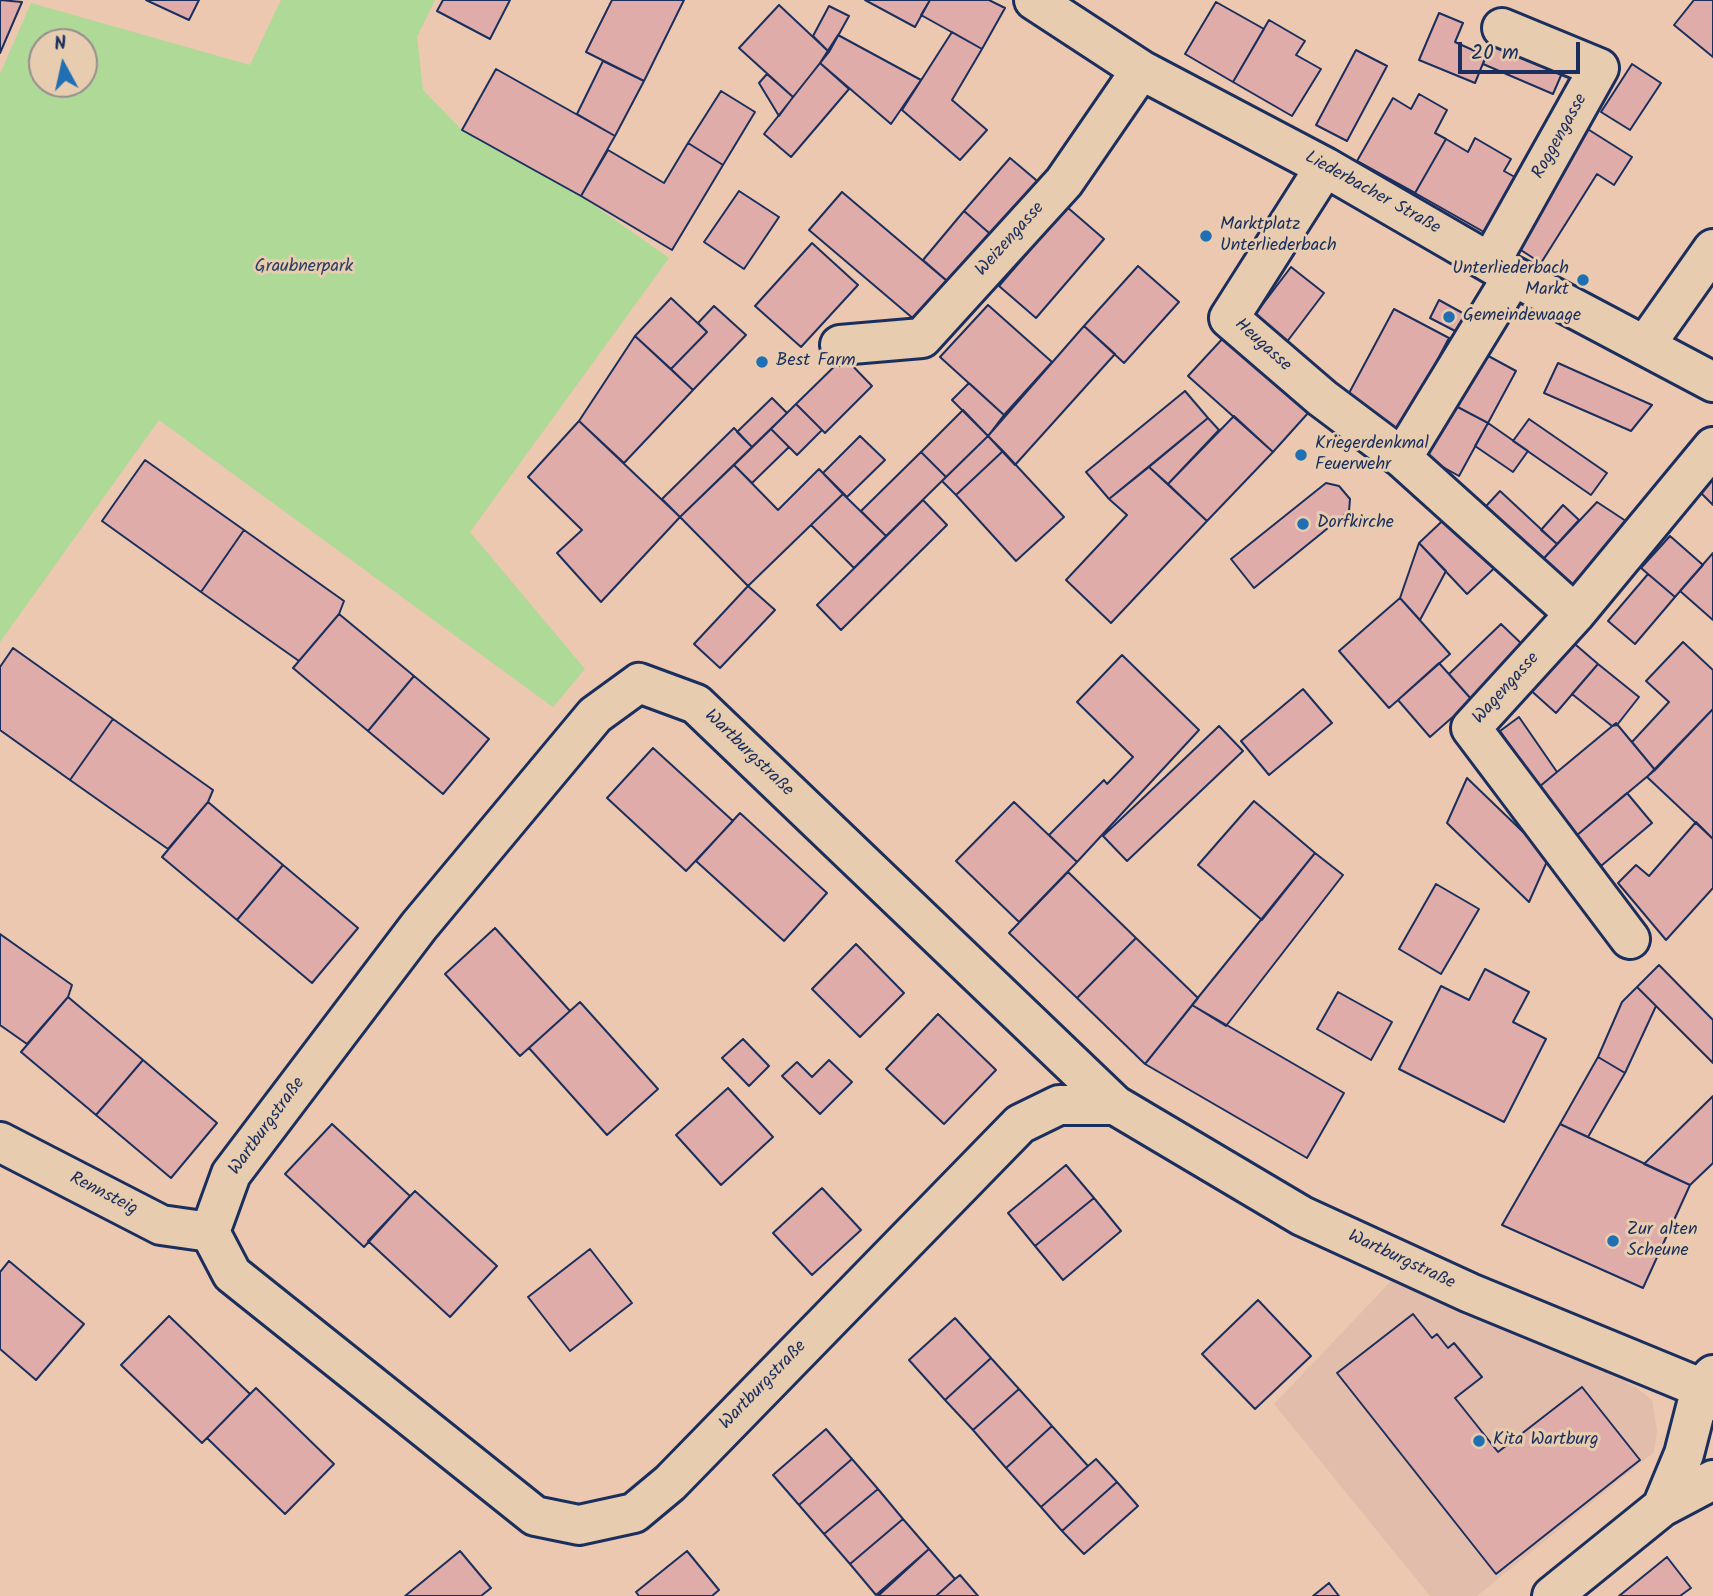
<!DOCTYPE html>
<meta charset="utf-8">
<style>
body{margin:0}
#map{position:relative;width:1713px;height:1596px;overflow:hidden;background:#ebc8af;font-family:Kalam,sans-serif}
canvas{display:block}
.north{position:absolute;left:28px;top:28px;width:70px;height:70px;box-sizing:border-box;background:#e8ccaf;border:2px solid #968d8f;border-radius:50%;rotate:352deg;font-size:19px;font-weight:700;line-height:28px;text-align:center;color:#1b2f5e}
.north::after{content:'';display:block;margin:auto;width:24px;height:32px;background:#1f6fb2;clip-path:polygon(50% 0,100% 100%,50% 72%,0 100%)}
.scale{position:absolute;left:1458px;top:42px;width:122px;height:32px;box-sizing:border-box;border:4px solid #1b2f5e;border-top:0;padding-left:9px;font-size:21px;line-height:24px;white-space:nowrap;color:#1b2f5e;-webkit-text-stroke:5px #e8ccaf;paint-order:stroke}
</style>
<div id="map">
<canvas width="1713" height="1596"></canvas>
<div class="north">N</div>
<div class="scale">20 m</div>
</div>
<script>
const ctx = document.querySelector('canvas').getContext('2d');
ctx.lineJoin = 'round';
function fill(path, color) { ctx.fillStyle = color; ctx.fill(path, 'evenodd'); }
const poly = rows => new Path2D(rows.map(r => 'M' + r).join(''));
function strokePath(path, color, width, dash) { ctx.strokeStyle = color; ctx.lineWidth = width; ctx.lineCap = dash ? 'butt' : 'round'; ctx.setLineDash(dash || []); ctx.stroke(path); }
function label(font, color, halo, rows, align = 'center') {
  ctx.font = font + ' Kalam,sans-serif'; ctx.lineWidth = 6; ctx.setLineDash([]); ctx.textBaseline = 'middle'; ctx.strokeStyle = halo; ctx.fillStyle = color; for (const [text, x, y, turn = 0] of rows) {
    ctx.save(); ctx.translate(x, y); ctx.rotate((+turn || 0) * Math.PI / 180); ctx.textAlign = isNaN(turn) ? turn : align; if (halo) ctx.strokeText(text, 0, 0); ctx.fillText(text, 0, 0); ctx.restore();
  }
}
const built = poly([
 [1393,1279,1582,1358,1637,1388,1652,1400,1657,1430,1654,1452,1477,1596,1430,1596,1274,1404]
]);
const green = poly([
 [281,0,435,0,417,37,423,90,462,130,581,196,669,258,470,532,585,669,553,707,159,420,0,642,0,74,31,3,250,65],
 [42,42,84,42,84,84,42,84]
]);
const building = poly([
 [0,0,22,2,0,53,0,0],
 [146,0,199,0,189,20,146,0],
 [443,0,510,0,490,39,437,11,443,0],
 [612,0,684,0,644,81,586,52,612,0],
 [865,0,930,0,915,27,865,0],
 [930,0,989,0,1005,8,982,49,921,15,930,0],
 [1694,0,1713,0,1713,57,1674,25,1694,0],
 [1216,2,1264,29,1233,82,1185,54,1216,2],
 [779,5,829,52,793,97,739,48,779,5],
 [829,6,849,16,829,52,813,36,829,6],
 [1439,13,1463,23,1455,42,1486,56,1475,83,1419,60,1439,13],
 [1269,20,1305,41,1296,55,1321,69,1292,116,1233,82,1269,20],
 [952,32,982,49,952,100,987,130,960,160,902,110,952,32],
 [838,35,921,80,891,124,820,63,838,35],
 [1495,35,1566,64,1553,94,1483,64,1495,35],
 [1356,50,1387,66,1347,141,1316,125,1356,50],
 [603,61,644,81,615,136,577,114,603,61],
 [820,63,849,89,791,157,764,134,820,63],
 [1632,64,1661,83,1630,130,1601,112,1632,64],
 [496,69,615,136,581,196,462,130,496,69],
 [767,74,793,97,779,116,759,83,767,74],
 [721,91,755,112,723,165,688,143,721,91],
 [1419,94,1447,110,1435,133,1446,139,1415,193,1357,161,1393,98,1411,109,1419,94],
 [1586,128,1632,157,1614,185,1597,174,1541,263,1513,245,1586,128],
 [1475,138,1511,159,1504,171,1522,181,1491,236,1415,193,1446,139,1468,152,1475,138],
 [688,143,723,165,672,250,581,196,608,150,664,183,688,143],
 [1010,158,1042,185,996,239,964,211,1010,158],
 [739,191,779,217,744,269,704,242,739,191],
 [842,192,954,287,922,326,809,230,842,192],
 [1067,207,1104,239,1036,318,999,286,1067,207],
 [964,211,996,239,954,287,923,260,964,211],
 [812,243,858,285,801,347,755,306,812,243],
 [1138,266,1179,302,1124,363,1084,326,1138,266],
 [1291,267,1324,293,1283,347,1250,321,1291,267],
 [671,298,707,332,671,369,635,336,671,298],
 [1439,300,1468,316,1459,333,1430,318,1439,300],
 [988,305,1052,362,1004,415,940,357,988,305],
 [714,306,746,335,693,390,671,369,707,332,698,323,714,306],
 [1394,309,1449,338,1402,427,1391,428,1348,395,1394,309],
 [1084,326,1115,354,1015,465,988,436,1084,326],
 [635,336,693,390,624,463,579,421,635,336],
 [1225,336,1309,412,1273,452,1188,376,1225,336],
 [1481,352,1516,371,1488,423,1452,404,1481,352],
 [844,357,872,386,825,433,796,404,844,357],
 [1558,363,1652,405,1631,431,1544,393,1558,363],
 [969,383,1004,415,988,436,952,400,969,383],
 [1185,391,1208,418,1109,499,1086,472,1185,391],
 [772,398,787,413,752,447,737,432,772,398],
 [796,404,822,430,797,455,771,429,796,404],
 [1452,404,1488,423,1459,476,1423,456,1452,404],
 [963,410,988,436,946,477,921,452,963,410],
 [1234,416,1273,452,1207,521,1168,484,1234,416],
 [1208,418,1219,430,1168,484,1149,467,1208,418],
 [1529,419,1607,473,1591,495,1513,441,1529,419],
 [579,421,680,517,601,602,557,553,582,530,528,477,579,421],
 [1488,423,1528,451,1513,472,1475,446,1488,423],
 [734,428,752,447,680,517,662,499,734,428],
 [771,429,789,447,752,483,734,465,771,429],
 [860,436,885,460,847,497,823,473,860,436],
 [988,436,1003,451,956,495,942,481,988,436],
 [1003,451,1064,517,1016,561,956,495,1003,451],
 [921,452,946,477,886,536,861,511,921,452],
 [145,460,244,530,201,592,102,521,145,460],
 [734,465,778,510,819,469,843,494,748,586,680,517,734,465],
 [1149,467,1207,521,1111,623,1066,580,1127,515,1109,499,1149,467],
 [1713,479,1713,505,1701,493,1713,479],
 [1326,483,1339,486,1350,499,1349,511,1254,588,1231,559,1326,483],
 [1500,491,1557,544,1533,570,1476,517,1500,491],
 [843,494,886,536,854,568,811,525,843,494],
 [923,500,947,525,841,630,817,605,923,500],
 [1597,502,1638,529,1569,603,1533,570,1597,502],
 [1563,505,1579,520,1557,544,1541,530,1563,505],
 [1455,509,1504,559,1467,594,1419,543,1455,509],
 [244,530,344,601,339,614,299,661,201,592,244,530],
 [1670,536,1703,565,1675,597,1641,568,1670,536],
 [1419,543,1446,571,1420,620,1400,598,1419,543],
 [1713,553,1713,620,1680,591,1713,553],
 [1648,574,1675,597,1635,644,1608,621,1648,574],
 [748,586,775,610,720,668,694,644,748,586],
 [1400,598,1450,654,1389,708,1339,651,1400,598],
 [339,614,414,676,368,731,293,668,339,614],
 [1501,624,1526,648,1472,700,1449,674,1501,624],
 [1569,639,1598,664,1556,713,1527,687,1569,639],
 [1683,642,1713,670,1713,709,1655,770,1632,742,1669,702,1646,681,1683,642],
 [13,648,113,719,70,780,0,730,0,667,13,648],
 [1122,655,1199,730,1077,862,1049,835,1104,780,1107,784,1133,757,1077,702,1122,655],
 [1439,663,1472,700,1430,737,1398,700,1439,663],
 [1598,664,1639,697,1617,725,1612,726,1572,694,1598,664],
 [414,676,489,739,443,794,368,731,414,676],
 [1303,689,1332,723,1269,775,1241,741,1303,689],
 [1713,709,1713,839,1647,777,1713,709],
 [1519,717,1557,772,1539,787,1500,731,1519,717],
 [113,719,213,790,208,802,168,849,70,780,113,719],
 [1616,723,1655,770,1576,836,1539,787,1616,723],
 [1219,726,1243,751,1127,861,1103,836,1219,726],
 [653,748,733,821,686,871,607,798,653,748],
 [1467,778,1549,857,1529,902,1447,823,1467,778],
 [1627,793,1652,823,1601,866,1576,836,1627,793],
 [1254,801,1315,853,1262,920,1198,865,1254,801],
 [208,802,283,865,237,920,162,857,208,802],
 [1014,802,1077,862,1019,922,956,861,1014,802],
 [740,813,827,893,784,941,696,861,740,813],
 [1696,822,1713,839,1713,888,1666,940,1618,883,1636,865,1649,876,1696,822],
 [1315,853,1343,875,1226,1026,1192,1005,1315,853],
 [283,865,358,928,312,983,237,920,283,865],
 [1068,872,1136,938,1077,998,1009,933,1068,872],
 [1436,884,1479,909,1441,974,1399,949,1436,884],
 [495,928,570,1011,520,1056,445,974,495,928],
 [0,934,72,985,68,997,27,1044,0,1025,0,934],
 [1136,938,1198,998,1145,1064,1077,998,1136,938],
 [856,944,904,993,860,1037,812,989,856,944],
 [1659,965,1713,1020,1713,1063,1637,987,1659,965],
 [1485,969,1529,992,1513,1022,1546,1039,1504,1122,1399,1069,1441,986,1469,1000,1485,969],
 [1637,987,1656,1006,1625,1073,1598,1057,1622,1002,1637,987],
 [1338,992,1392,1022,1371,1060,1317,1029,1338,992],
 [68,997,143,1060,96,1115,21,1052,68,997],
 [580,1002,658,1089,607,1135,529,1048,580,1002],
 [1192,1005,1344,1093,1307,1158,1145,1064,1192,1005],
 [938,1014,996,1070,944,1124,886,1069,938,1014],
 [743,1039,769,1066,749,1086,722,1058,743,1039],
 [1598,1057,1625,1073,1588,1137,1560,1124,1598,1057],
 [143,1060,217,1123,171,1178,96,1115,143,1060],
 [829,1060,852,1082,820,1114,782,1076,797,1062,812,1077,829,1060],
 [728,1088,773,1137,721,1185,676,1135,728,1088],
 [1713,1096,1713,1163,1690,1185,1644,1164,1713,1096],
 [332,1124,410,1196,364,1247,285,1174,332,1124],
 [1560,1124,1690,1185,1643,1288,1502,1225,1560,1124],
 [1066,1165,1094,1198,1035,1246,1008,1213,1066,1165],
 [822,1188,861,1230,812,1275,773,1233,822,1188],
 [415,1191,497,1266,450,1317,368,1241,415,1191],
 [1094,1198,1121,1231,1063,1280,1035,1246,1094,1198],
 [590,1249,632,1303,570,1351,528,1297,590,1249],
 [9,1261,84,1324,36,1380,0,1349,0,1272,9,1261],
 [1258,1300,1311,1356,1255,1409,1202,1354,1258,1300],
 [1413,1314,1432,1338,1437,1334,1448,1348,1454,1343,1482,1377,1455,1398,1498,1452,1582,1387,1640,1460,1496,1574,1337,1373,1413,1314],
 [169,1316,250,1394,202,1443,121,1365,169,1316],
 [955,1318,991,1358,945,1400,909,1360,955,1318],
 [991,1358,1019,1389,973,1430,945,1400,991,1358],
 [256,1388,334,1464,285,1514,207,1438,256,1388],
 [1019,1389,1052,1426,1006,1468,973,1430,1019,1389],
 [1052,1426,1088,1466,1041,1507,1006,1468,1052,1426],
 [826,1429,852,1459,799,1505,773,1475,826,1429],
 [852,1459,878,1489,824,1534,799,1505,852,1459],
 [1096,1459,1117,1482,1062,1531,1041,1507,1096,1459],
 [1117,1482,1138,1506,1084,1554,1062,1531,1117,1482],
 [878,1489,903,1519,850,1564,824,1534,878,1489],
 [903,1519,929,1549,876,1595,850,1564,903,1519],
 [929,1549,955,1579,936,1596,878,1596,929,1549],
 [460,1551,491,1588,481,1596,405,1596,460,1551],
 [687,1551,719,1590,712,1596,639,1596,636,1592,687,1551],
 [1667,1557,1691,1588,1680,1596,1619,1596,1667,1557],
 [960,1575,978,1596,936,1596,955,1579,960,1575],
 [1329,1583,1339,1596,1313,1596,1329,1583]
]);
const minor = poly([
 [1034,0,1141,70,1325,167,1513,276,1713,382],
 [1325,167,1229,318,1322,398,1402,458,1575,614],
 [1491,261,1599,68,1502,28],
 [1646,344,1713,249],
 [840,345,922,338,1064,182,1141,70],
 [1402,458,1513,276],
 [1630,939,1471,728,1575,614,1713,447],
 [1115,1105,1059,1105,1020,1124,670,1483,634,1513,579,1525,535,1516,232,1274,210,1232,231,1174,419,926,595,715,639,683,696,704,1115,1105,1302,1216,1470,1293,1701,1388,1713,1401],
 [0,1142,161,1225,210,1232],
 [1662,1507,1684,1454,1701,1388,1713,1375],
 [1552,1596,1662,1507,1713,1480]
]);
const markers = [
 [1206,236,7,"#1f6fb2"],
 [1583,280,7,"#1f6fb2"],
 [1449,317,7,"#1f6fb2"],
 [762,362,7,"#1f6fb2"],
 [1301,455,7,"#1f6fb2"],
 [1303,524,7,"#1f6fb2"],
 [1613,1241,7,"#1f6fb2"],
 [1479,1441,7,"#1f6fb2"]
];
const streetNames = [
 ["Roggengasse",1561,137,-61],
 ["Liederbacher Straße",1372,194,29],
 ["Weizengasse",1011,240,-48],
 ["Heugasse",1262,346,42],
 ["Wagengasse",1507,689,-48],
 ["Wartburgstraße",748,754,44],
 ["Wartburgstraße",268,1127,-54],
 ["Rennsteig",103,1195,27],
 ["Wartburgstraße",1401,1261,25],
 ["Wartburgstraße",764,1386,-46]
];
const poiNames = [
 ["Marktplatz",1220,226],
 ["Unterliederbach",1220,247],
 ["Unterliederbach",1569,270,"right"],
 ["Markt",1569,291,"right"],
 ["Gemeindewaage",1463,317],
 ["Best Farm",776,362],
 ["Kriegerdenkmal",1315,445],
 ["Feuerwehr",1315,466],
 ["Dorfkirche",1317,524],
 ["Zur alten",1627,1231],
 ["Scheune",1627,1252],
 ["Kita Wartburg",1493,1441]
];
const parkNames = [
 ["Graubnerpark",304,268]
];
fill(built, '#e3bdab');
fill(green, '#aed997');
fill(building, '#dfaca9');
strokePath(building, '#1b2f5e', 2);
strokePath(minor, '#1b2f5e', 44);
strokePath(minor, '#e8ccaf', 38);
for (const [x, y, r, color] of markers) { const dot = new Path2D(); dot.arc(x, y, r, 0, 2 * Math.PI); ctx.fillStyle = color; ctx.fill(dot); strokePath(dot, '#e8ccaf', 2.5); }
label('18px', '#1b2f5e', '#e8ccaf', streetNames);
label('18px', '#1b2f5e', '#e8ccaf', poiNames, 'left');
label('18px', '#2a4064', '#e8ccaf', parkNames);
</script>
